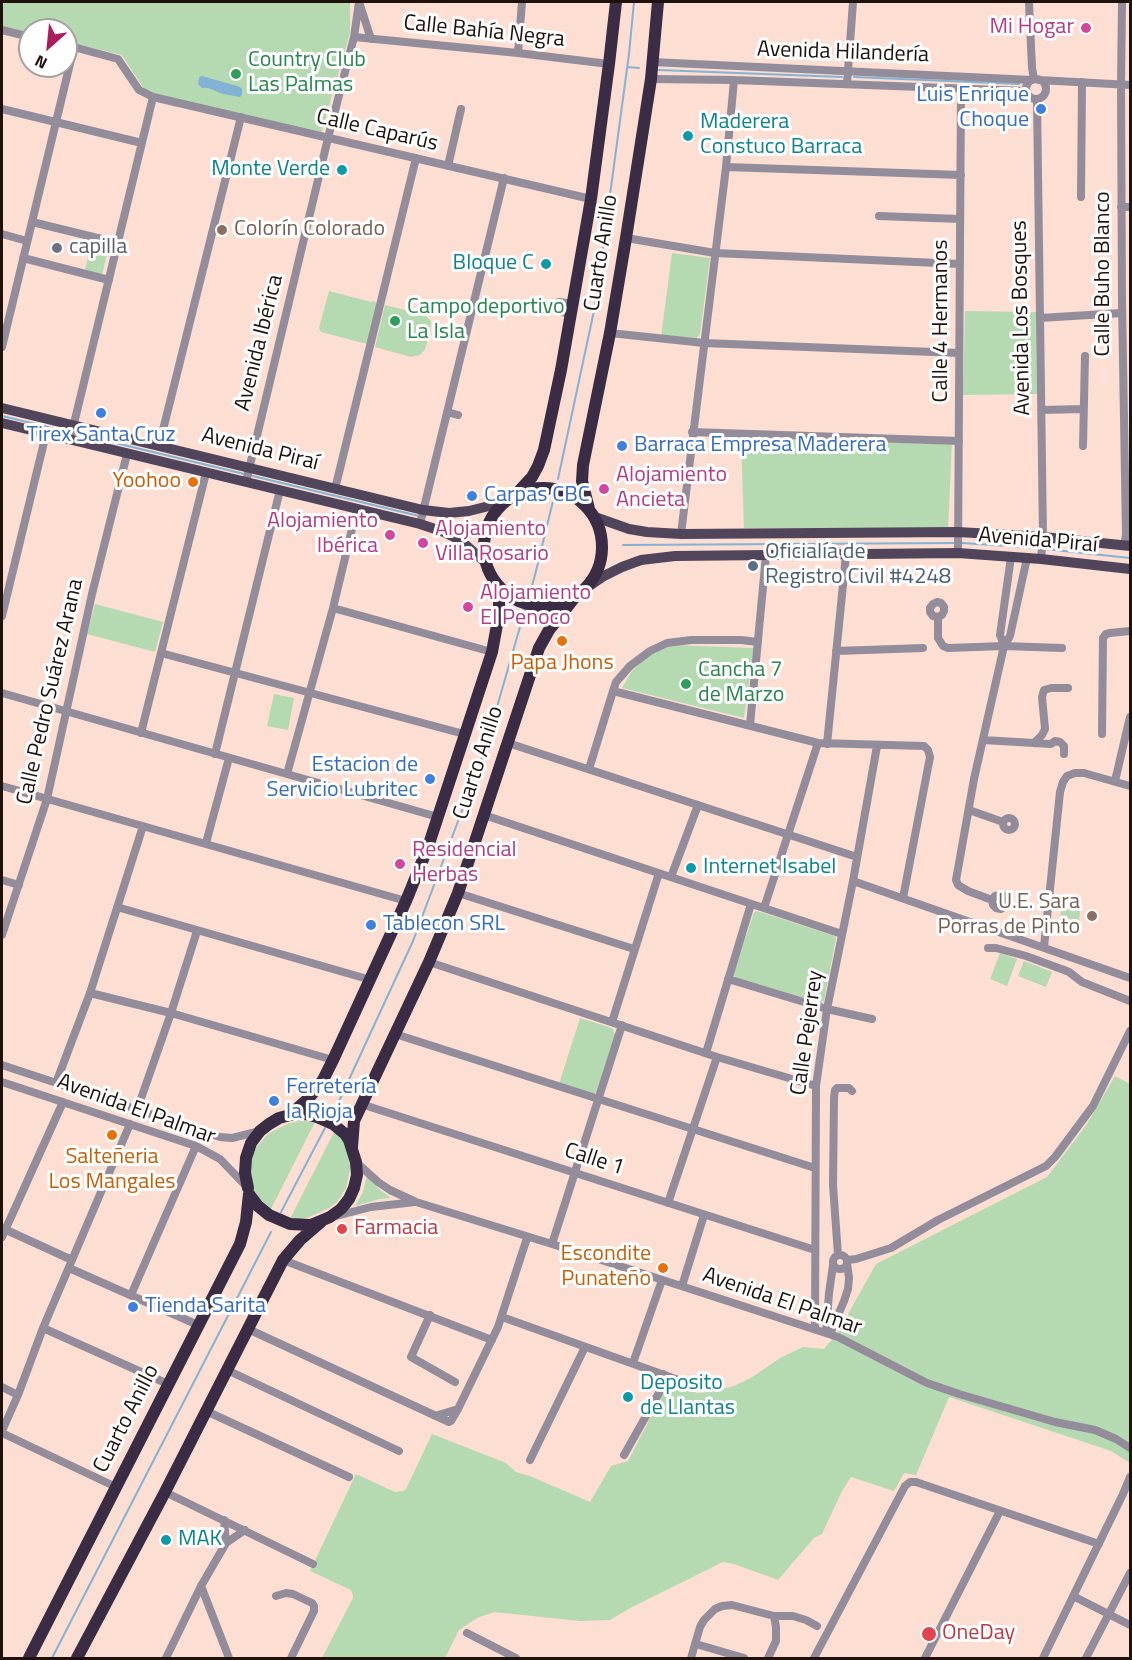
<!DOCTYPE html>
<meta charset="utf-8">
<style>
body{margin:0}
#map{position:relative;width:1132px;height:1660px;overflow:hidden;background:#fdded2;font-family:"Titillium Web",sans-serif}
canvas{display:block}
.frame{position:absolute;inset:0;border:3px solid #1f120d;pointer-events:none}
.north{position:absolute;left:18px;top:18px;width:60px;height:60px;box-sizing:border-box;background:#fff;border:2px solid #a5a09e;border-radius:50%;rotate:207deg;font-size:16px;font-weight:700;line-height:24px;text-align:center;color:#1f120d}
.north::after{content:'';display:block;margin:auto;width:21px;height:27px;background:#aa1d5d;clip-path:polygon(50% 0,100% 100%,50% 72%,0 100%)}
</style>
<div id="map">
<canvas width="1132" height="1660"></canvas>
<div class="frame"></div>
<div class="north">N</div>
</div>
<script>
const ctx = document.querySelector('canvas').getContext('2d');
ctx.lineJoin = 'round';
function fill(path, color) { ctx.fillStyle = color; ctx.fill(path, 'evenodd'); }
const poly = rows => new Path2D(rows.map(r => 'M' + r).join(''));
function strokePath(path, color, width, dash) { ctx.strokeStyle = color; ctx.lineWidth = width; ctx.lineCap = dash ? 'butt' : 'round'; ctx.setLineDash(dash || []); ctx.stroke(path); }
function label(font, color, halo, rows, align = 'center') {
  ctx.font = font + ' "Titillium Web",sans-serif'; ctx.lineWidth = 6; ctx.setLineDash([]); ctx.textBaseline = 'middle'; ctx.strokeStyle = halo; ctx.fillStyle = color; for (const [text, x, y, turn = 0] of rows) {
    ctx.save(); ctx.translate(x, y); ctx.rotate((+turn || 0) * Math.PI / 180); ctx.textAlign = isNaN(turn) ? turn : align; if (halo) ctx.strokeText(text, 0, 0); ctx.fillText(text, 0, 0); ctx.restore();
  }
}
const green = poly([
 [2,2,350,2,350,33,321,134,146,92,122,55,66,42,66,30,30,30,30,33,2,26],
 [92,241,109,245,102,275,85,270],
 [672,253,710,258,700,334,695,340,661,337],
 [329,291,371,302,374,301,378,305,367,344,321,332,319,328],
 [385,305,424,315,431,321,430,333,425,349,420,355,411,357,375,347],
 [965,311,1036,312,1037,394,963,395],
 [741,439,952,444,948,528,744,528],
 [95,604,163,622,155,652,87,634],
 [673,645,754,648,744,718,622,688,632,671,644,659,658,650],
 [274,694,294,698,288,730,267,726],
 [1062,900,1081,901,1078,933,1059,931],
 [757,911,835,936,836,938,824,1001,822,1003,737,978,734,976,733,974,754,913],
 [1000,953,1017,959,1007,986,990,979],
 [1024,961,1052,972,1046,987,1018,976],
 [580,1018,609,1027,613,1029,615,1035,597,1091,595,1093,590,1093,559,1084],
 [1115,1076,1130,1084,1130,1463,1111,1451,949,1397,916,1475,904,1473,894,1491,851,1477,842,1491,822,1534,814,1538,778,1580,734,1564,723,1562,632,1607,610,1620,580,1621,494,1612,477,1618,459,1630,445,1658,322,1658,353,1598,353,1596,351,1590,310,1571,356,1474,395,1492,403,1491,406,1489,432,1434,506,1463,516,1472,530,1476,590,1502,611,1466,628,1461,668,1384,697,1393,710,1392,734,1386,751,1378,780,1358,803,1347,824,1349,838,1332,876,1264,1047,1177,1087,1124],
 [299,1121,315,1122,271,1209,262,1201,255,1192,251,1182,250,1164,254,1150,268,1134,287,1124],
 [334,1132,341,1138,345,1144,351,1165,346,1188,337,1202,329,1208,309,1217,299,1219,290,1219],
 [367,1175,379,1189,391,1198,380,1199,355,1206,363,1192]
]);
const water = poly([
 [202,76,237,86,242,88,242,95,240,97,223,94,208,88,202,88,198,84,199,77]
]);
const stream = poly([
 [628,67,639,68],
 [659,70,842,77],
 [854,77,1019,84],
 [2,416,69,432],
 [74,433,419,516],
 [558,479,595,306,629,54,634,2],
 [962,543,1040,548],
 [623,545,956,543],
 [1045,549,1130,558],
 [334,1112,413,941,484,752,535,575,554,497],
 [281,1212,325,1128],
 [52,1658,271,1232]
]);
const minor = poly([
 [1029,2,1032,68,1034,79],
 [1122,2,1121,84,1122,302,1126,535,1124,546],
 [360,5,371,39],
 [2,30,30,37],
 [354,37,518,53,609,64],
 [66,45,118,59,139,90,153,97,591,199],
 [518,53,522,2],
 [652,62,1032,80],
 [651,79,734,80,1026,91],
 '1026 89a10 10 0 1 1 20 0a10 10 0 1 1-20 0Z',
 [1039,80,1130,85],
 [847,84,853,2],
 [1037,99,1043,537,1041,559],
 [2,109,142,143],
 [448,166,461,109],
 [726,167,961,175],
 [1081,197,1082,82],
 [1121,207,1130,207],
 [879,216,960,219],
 [32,222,118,243],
 [2,234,27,241],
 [626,238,715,253,960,264],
 [23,258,109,280],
 [559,302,573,304],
 [558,311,571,314],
 [1040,318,1122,313],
 [610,333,704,343,959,353],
 [2,347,74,47],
 [1041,410,1083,409],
 [447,412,458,415],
 [692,432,959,441],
 [70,440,153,97],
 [159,446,241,117],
 [1083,446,1085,356],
 [246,482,328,138,354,37,359,2],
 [335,489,416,158],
 [420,524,504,178],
 [681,534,726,167,734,80],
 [958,553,961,89],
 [333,608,492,652],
 [2,616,46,434],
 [938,617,933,616,930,612,930,608,933,604,937,602,941,603,944,607,944,611,942,615,938,617,938,638,943,646,948,648,1004,646,1062,648],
 [1004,646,1000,635,1011,557],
 [836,651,923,648],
 [161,653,464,734],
 [613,691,818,743,924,746,928,750,930,757,903,898],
 [2,693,438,817],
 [750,725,766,555],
 [141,733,206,473],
 [1102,734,1103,638,1106,634,1110,633,1130,631],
 [983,740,1051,744,1055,741,1060,742,1064,746,1064,754],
 [508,743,857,857],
 [1034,743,1042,735,1045,729,1042,697,1044,690,1051,688,1068,688],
 [827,744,846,555],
 [215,754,280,490],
 [589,769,613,691,616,682,630,666,650,651,667,643,691,640,741,640,758,642],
 [287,774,333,608,357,508],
 [1115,781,1130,717],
 [2,786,406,901],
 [969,810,1003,822],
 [484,815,842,934],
 '1003 824a6 6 0 1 1 12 0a6 6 0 1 1-12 0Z',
 [206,843,229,758],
 [671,877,698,805],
 [2,880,19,885],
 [853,881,1130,978],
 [458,893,634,949],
 [992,900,995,896,1000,895,1004,896,1007,901,1005,906,1001,909,996,908,993,905,992,900,968,891,958,885,956,880,974,779,1004,646,1010,636,1027,558],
 [117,907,371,980],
 [764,908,818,743],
 [2,935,47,799,92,594,127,454],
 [1044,947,1060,792,1063,782,1067,776,1075,773,1084,773,1130,786],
 [988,948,996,948,1026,956,1064,970,1069,972,1082,982,1130,1001],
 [429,962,717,1057,816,1086],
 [728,979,827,1009,872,1019],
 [90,993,171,1013,333,1060],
 [612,1022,659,873],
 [395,1034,815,1168],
 [706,1053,751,904],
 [2,1065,220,1137,232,1138,260,1131],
 [2,1082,196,1146,220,1159,246,1186],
 [56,1083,90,993,143,826],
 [361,1104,815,1250],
 [137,1110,171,1013,197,931],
 [356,1162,378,1182,390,1190,416,1202,552,1244,838,1337,927,1383,959,1394,1055,1422,1095,1430,1116,1439,1130,1448],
 [668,1203,717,1057],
 [336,1216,371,1207,415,1202],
 [2,1228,72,1260],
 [2,1237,63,1102],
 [552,1244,622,1025],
 '833 1262a7 7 0 1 1 14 0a7 7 0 1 1-14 0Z',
 [838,1255,833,1185,834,1097,835,1090,837,1088,849,1088,852,1091],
 [283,1260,492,1340],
 [847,1260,856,1259,891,1248,938,1220,1046,1166,1055,1157,1093,1106,1130,1031],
 [69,1268,198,1325],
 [682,1286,704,1215],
 [131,1295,196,1146],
 [430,1315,411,1357,455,1382],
 [502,1317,698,1387],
 [43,1328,168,1384],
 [248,1329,449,1422,451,1421,458,1409,498,1327,527,1238],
 [815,1329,816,1086,827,1009,853,881,877,746],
 [826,1333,829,1293,833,1265],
 [830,1334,844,1301,848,1289,849,1278,847,1263],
 [633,1363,662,1280],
 [227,1370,399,1451],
 [2,1387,18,1395],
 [206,1411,349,1477],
 [435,1416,458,1409],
 [2,1431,18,1395,43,1328,130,1124],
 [2,1433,116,1487],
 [624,1455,659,1393,663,1374],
 [530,1460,585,1347],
 [165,1492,313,1564],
 [224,1520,226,1543],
 [201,1586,229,1658],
 [276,1596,286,1593,293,1594,312,1603,314,1606,314,1611,291,1658],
 [1073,1596,1130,1625],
 [467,1633,516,1658],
 [696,1644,744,1658],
 [166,1658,201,1586,226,1543,245,1530],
 [691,1658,700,1627,704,1620,715,1609,722,1606,732,1605,774,1616,793,1616,806,1620,817,1626],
 [768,1658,776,1641,776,1627,774,1616],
 [814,1658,905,1486,910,1482,916,1482,1099,1544],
 [925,1658,1000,1511],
 [1043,1658,1123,1494,1130,1477],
 [1086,1658,1130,1573]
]);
const major = poly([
 [2,408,423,510,449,513,469,511,489,506,509,498],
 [2,423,420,524,444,532,460,540,485,562],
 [595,517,629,529,647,532,681,534,958,532,1043,537,1130,546],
 [588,587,604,576,622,567,641,560,675,556,958,553,1041,559,1130,569]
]);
const highway = poly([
 '484 547a59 59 0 1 1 118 0a59 59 0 1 1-118 0Z',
 [518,492,532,477,538,466,544,450,561,370,591,199,609,64,616,2],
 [589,509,582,481,583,465,610,333,626,238,651,79,658,2],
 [290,1115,309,1098,323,1080,333,1060,406,901,428,847,492,652,499,614,499,587],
 [352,1147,354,1121,429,962,458,893,539,648,549,630,575,597],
 [248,1188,245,1173,246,1158,251,1143,260,1131,269,1124,279,1118,290,1115,305,1114,317,1117,333,1124,345,1134,349,1140,356,1162,357,1175,354,1188,349,1199,341,1209,330,1217,311,1225,290,1224,269,1215,258,1206,249,1194],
 [29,1658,240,1244,246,1222,249,1194],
 [77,1658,165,1492,283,1260,300,1240,321,1222]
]);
const markers = [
 [1086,28,6,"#d1479c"],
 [236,74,6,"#2e9e5b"],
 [1041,109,6,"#3f7fe0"],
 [688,136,6,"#0f9aa8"],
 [342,170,6,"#0f9aa8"],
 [222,230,6,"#8d6e63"],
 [57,248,6,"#6b7280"],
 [546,264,6,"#0f9aa8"],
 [395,321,6,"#2e9e5b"],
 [101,413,6,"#3f7fe0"],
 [622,446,6,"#3f7fe0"],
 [193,482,6,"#e8710a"],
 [604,489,6,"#d1479c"],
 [472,496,6,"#3f7fe0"],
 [390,535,6,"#d1479c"],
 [423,543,6,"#d1479c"],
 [753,566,6,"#5c6f8a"],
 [468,607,6,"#d1479c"],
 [562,641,6,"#e8710a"],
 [686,684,6,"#2e9e5b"],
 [430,779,6,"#3f7fe0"],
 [400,864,6,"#d1479c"],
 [691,868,6,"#0f9aa8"],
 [1092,916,6,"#8d6e63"],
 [371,925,6,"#3f7fe0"],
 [274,1101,6,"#3f7fe0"],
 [112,1135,6,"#e8710a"],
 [342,1229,6,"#e0444e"],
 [663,1268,6,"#e8710a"],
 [133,1307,6,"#3f7fe0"],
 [628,1397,6,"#0f9aa8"],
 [166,1540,6,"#0f9aa8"],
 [929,1634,8,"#e0444e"]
];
const hotelNames = [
 ["Mi Hogar",1074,28,"right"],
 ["Alojamiento",616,476],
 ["Ancieta",616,501],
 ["Alojamiento",378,522,"right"],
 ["Ibérica",378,547,"right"],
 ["Alojamiento",435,530],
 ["Villa Rosario",435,555],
 ["Alojamiento",480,594],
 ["El Penoco",480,619],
 ["Residencial",412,851],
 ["Herbas",412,876]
];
const streetNames = [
 ["Calle Bahía Negra",484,32,6],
 ["Avenida Hilandería",843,53,2],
 ["Calle Caparús",377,131,13],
 ["Cuarto Anillo",602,253,-81],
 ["Calle Buho Blanco",1104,274,-90],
 ["Avenida Los Bosques",1022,318,-91],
 ["Calle 4 Hermanos",942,321,-90],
 ["Avenida Ibérica",260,343,-76],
 ["Avenida Piraí",260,450,14],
 ["Avenida Piraí",1038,541,5],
 ["Calle Pedro Suárez Arana",51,692,-77],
 ["Cuarto Anillo",479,763,-72],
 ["Calle Pejerrey",808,1033,-82],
 ["Avenida El Palmar",136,1110,20],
 ["Calle 1",594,1160,18],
 ["Avenida El Palmar",782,1302,19],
 ["Cuarto Anillo",127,1419,-63]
];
const leisureNames = [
 ["Country Club",248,61],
 ["Las Palmas",248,86],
 ["Campo deportivo",407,308],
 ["La Isla",407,333],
 ["Cancha 7",698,671],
 ["de Marzo",698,696]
];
const shopNames = [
 ["Luis Enrique",1029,96,"right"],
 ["Choque",1029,121,"right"],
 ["Tirex Santa Cruz",101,436,"center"],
 ["Barraca Empresa Maderera",634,446],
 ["Carpas CBC",484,496],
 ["Estacion de",418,766,"right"],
 ["Servicio Lubritec",418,791,"right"],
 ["Tablecon SRL",383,925],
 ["Ferretería",286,1088],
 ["la Rioja",286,1113],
 ["Tienda Sarita",145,1307]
];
const cultureNames = [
 ["Maderera",700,123],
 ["Constuco Barraca",700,148],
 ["Monte Verde",330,170,"right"],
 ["Bloque C",534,264,"right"],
 ["Internet Isabel",703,868],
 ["Deposito",640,1384],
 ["de Llantas",640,1409],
 ["MAK",178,1540]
];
const educationNames = [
 ["Colorín Colorado",234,230],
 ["U.E. Sara",1080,903,"right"],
 ["Porras de Pinto",1080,928,"right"]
];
const worshipNames = [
 ["capilla",69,248]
];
const foodNames = [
 ["Yoohoo",181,482],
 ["Papa Jhons",562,664,"center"],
 ["Salteñeria",112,1158,"center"],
 ["Los Mangales",112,1183,"center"],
 ["Escondite",651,1255],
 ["Punateño",651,1280]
];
const serviceNames = [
 ["Oficialía de",765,553],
 ["Registro Civil #4248",765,578]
];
const healthNames = [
 ["Farmacia",354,1229],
 ["OneDay",942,1634]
];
fill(green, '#b5dab1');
fill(water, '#83b2d4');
strokePath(stream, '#83b2d4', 2);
strokePath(minor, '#938c9a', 8);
strokePath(major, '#51455c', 10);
strokePath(highway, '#3a2c45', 12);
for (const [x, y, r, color] of markers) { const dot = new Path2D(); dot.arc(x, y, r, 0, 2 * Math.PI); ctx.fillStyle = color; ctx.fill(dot); strokePath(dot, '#fff', 2); }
label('22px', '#b23c85', '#fff', hotelNames, 'left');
label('22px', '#1f120d', '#fff', streetNames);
label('22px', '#27864d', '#fff', leisureNames, 'left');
label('22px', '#366cbe', '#fff', shopNames, 'left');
label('22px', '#0d838f', '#fff', cultureNames, 'left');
label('22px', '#785e54', '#fff', educationNames, 'left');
label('22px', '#5b616d', '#fff', worshipNames, 'left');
label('22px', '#c56008', '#fff', foodNames, 'right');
label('22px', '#4e5e75', '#fff', serviceNames, 'left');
label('22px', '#be3a42', '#fff', healthNames, 'left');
</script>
